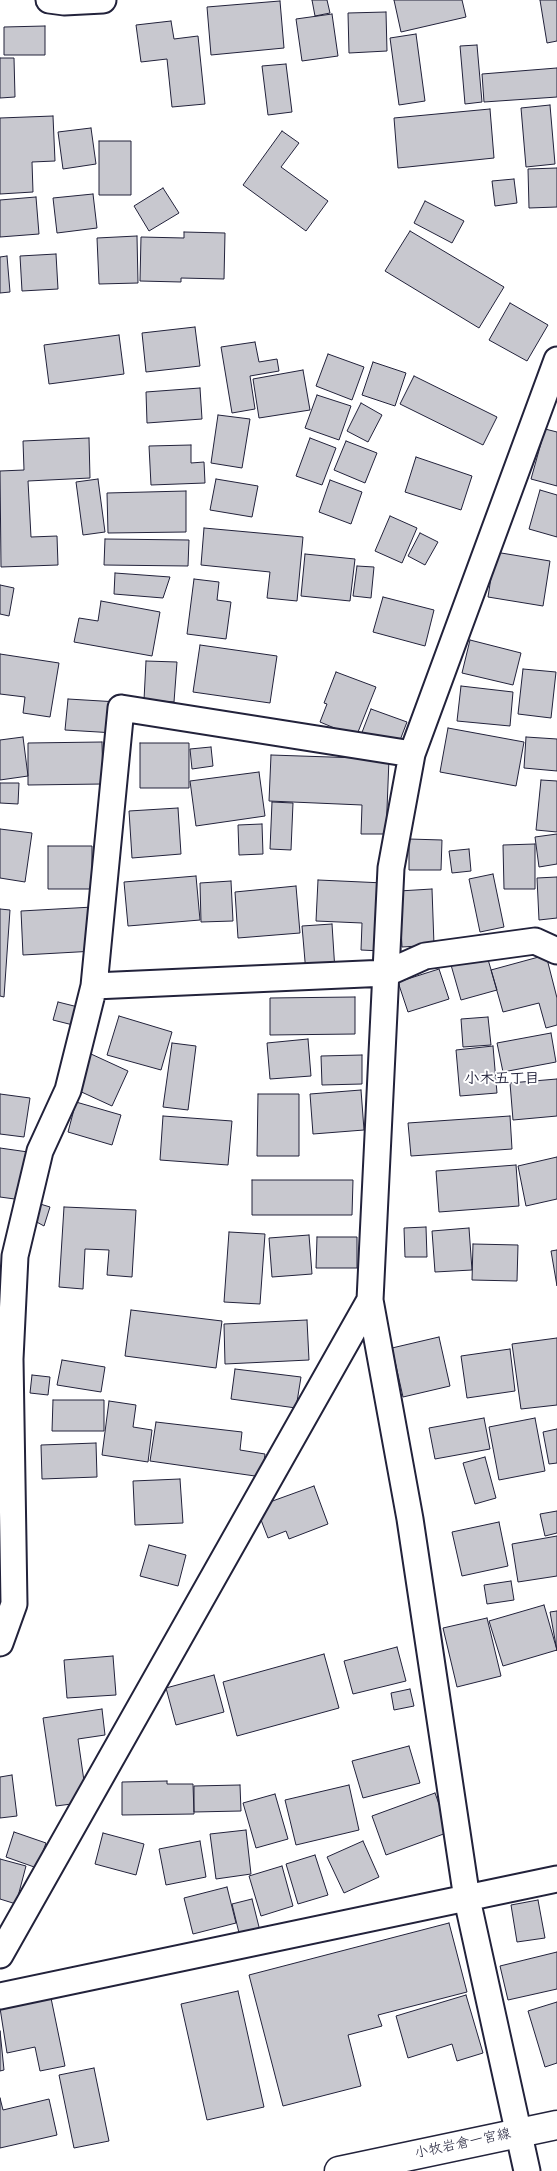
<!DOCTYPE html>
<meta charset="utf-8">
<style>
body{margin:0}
canvas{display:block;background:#fff}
</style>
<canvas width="557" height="2171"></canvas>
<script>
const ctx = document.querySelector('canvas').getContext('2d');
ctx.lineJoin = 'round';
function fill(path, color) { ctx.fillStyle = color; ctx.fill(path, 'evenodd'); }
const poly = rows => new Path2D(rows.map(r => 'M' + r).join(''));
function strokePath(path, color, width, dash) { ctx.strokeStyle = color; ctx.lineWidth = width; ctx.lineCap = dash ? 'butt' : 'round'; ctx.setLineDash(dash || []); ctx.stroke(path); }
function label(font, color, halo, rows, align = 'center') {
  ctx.font = font + ' Kalam,"Klee One",sans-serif'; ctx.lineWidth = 4; ctx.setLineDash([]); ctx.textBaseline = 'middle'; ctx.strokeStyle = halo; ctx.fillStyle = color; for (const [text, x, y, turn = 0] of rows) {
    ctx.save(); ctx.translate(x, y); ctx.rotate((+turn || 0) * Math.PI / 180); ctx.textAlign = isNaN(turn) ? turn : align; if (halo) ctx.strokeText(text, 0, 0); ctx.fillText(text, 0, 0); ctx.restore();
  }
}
const building = poly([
 [312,0,327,0,330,13,315,16,312,0],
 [394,0,462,0,466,17,401,32,394,0],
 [540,0,557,0,557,41,547,43,540,0],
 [280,1,284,48,211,55,207,7,280,1],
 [386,12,387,51,349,53,348,13,386,12],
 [332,14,338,56,302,61,296,19,332,14],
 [171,21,174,39,198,36,205,104,172,107,167,59,141,62,136,25,171,21],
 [45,26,45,55,4,55,4,27,45,26],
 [416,34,425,101,399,105,390,38,416,34],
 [477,45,482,102,465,104,460,46,477,45],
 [0,58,14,58,15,97,0,98,0,58],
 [286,64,292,112,268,115,262,66,286,64],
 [557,68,557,97,484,102,482,74,557,68],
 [550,105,555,164,526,167,521,108,550,105],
 [490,109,494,158,398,168,394,118,490,109],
 [53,116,55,161,32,162,33,192,0,194,0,118,53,116],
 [91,128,96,164,63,169,58,132,91,128],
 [282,131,299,143,281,167,328,201,306,231,243,185,282,131],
 [99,141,131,141,131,195,99,195,99,141],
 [557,168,557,207,529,208,528,169,557,168],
 [514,179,517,203,495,206,492,181,514,179],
 [163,188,179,213,149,231,134,206,163,188],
 [93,194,97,228,57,233,53,198,93,194],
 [36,197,39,234,0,237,0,200,36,197],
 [425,201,464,221,452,243,414,223,425,201],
 [410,231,504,287,479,328,385,271,410,231],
 [184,232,225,233,224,279,181,278,181,282,140,281,141,237,184,238,184,232],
 [137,236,138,283,99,284,97,238,137,236],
 [56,254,58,289,22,291,20,256,56,254],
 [7,256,10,292,0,293,0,257,7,256],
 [510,303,548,325,527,361,489,340,510,303],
 [195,327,200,366,146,372,142,333,195,327],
 [119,335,124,374,49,384,44,345,119,335],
 [255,342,259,362,277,359,279,371,250,376,255,409,232,413,221,347,255,342],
 [328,354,364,367,352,400,316,386,328,354],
 [373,362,406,373,395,406,362,395,373,362],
 [303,370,310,410,259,418,253,379,303,370],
 [414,376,497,417,483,445,400,404,414,376],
 [200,388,202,419,147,423,146,392,200,388],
 [317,395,351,406,339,440,305,428,317,395],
 [361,403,382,415,368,442,347,431,361,403],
 [218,415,250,419,242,468,211,463,218,415],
 [545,429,557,432,557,486,531,479,545,429],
 [89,438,90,478,28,481,31,537,57,536,58,565,1,567,0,471,24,470,23,441,89,438],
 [310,438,336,448,322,485,296,476,310,438],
 [346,441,377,453,365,483,334,470,346,441],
 [191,445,191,463,204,462,205,483,151,485,149,446,191,445],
 [416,457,472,476,461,510,405,492,416,457],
 [98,479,105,532,83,535,76,482,98,479],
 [216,479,258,486,252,517,210,510,216,479],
 [330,480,362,492,351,524,319,512,330,480],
 [540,490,557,495,557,537,529,529,540,490],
 [186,491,186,532,108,533,107,493,186,491],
 [390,516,417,528,402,563,375,551,390,516],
 [204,528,303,537,297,601,267,598,270,572,201,565,204,528],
 [420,533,438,542,425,565,408,556,420,533],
 [105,539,189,540,188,566,104,565,105,539],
 [495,552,550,561,543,606,488,597,495,552],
 [305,554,355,559,350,601,301,596,305,554],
 [357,566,374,567,371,598,353,596,357,566],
 [115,573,170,577,163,598,114,594,115,573],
 [194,579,219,582,217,600,231,602,226,639,187,634,194,579],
 [0,585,14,588,9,616,0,614,0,585],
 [383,597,434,610,425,646,373,632,383,597],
 [101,601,160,612,152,656,74,642,79,618,98,621,101,601],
 [470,640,521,653,513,685,462,673,470,640],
 [200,645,277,656,270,703,193,692,200,645],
 [0,654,59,663,50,717,23,713,25,697,0,694,0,654],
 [146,661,177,662,174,702,144,700,146,661],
 [523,669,556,672,551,718,518,714,523,669],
 [336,672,376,687,356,737,320,722,327,704,324,703,336,672],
 [461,686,513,692,510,726,457,721,461,686],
 [68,699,118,702,115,733,65,730,68,699],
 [371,709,407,722,397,748,361,735,371,709],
 [448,728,524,742,516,786,440,772,448,728],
 [23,737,28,776,0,780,0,740,23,737],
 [526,737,557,739,557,771,524,768,526,737],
 [102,742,103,784,28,785,28,743,102,742],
 [140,743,189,743,189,788,140,788,140,743],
 [211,747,213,766,192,769,190,749,211,747],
 [271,755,389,759,386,834,361,834,362,805,269,801,271,755],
 [259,772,265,816,196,826,190,781,259,772],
 [541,780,557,781,557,832,536,830,541,780],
 [0,783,19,783,18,804,0,803,0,783],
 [272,802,293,803,291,850,270,849,272,802],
 [178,808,181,854,132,858,129,811,178,808],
 [262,824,263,854,239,855,238,825,262,824],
 [0,829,32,833,25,882,0,878,0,829],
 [557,834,557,864,539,867,535,837,557,834],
 [409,839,442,840,441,870,409,870,409,839],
 [535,844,535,889,504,889,503,845,535,844],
 [48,846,92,846,92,889,48,889,48,846],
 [469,849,471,871,452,873,449,851,469,849],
 [493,874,504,927,480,932,469,879,493,874],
 [196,876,200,920,128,926,124,882,196,876],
 [557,877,557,918,539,920,537,878,557,877],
 [318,880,384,883,381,951,361,950,362,923,316,921,318,880],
 [231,881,233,921,201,922,200,883,231,881],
 [296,886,300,933,238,938,235,892,296,886],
 [432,889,434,945,402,947,399,891,432,889],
 [93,907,95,951,23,955,21,911,93,907],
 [0,909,10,910,4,997,0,996,0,909],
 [332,924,335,971,306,973,302,926,332,924],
 [546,955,557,998,557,1025,546,1028,539,1003,503,1012,491,970,546,955],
 [487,956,497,990,461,1000,451,965,487,956],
 [439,969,449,999,408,1012,398,982,439,969],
 [355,997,355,1034,270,1035,270,998,355,997],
 [58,1002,86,1009,81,1027,53,1020,58,1002],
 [119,1016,172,1032,161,1070,107,1055,119,1016],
 [488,1017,491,1045,463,1047,461,1019,488,1017],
 [551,1033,556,1062,503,1072,497,1043,551,1033],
 [308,1039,311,1076,270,1079,267,1043,308,1039],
 [172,1043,196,1046,188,1110,163,1107,172,1043],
 [493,1046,497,1093,460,1096,456,1050,493,1046],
 [91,1054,128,1071,112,1106,75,1089,91,1054],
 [362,1055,362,1084,322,1085,321,1056,362,1055],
 [557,1079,557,1116,513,1120,510,1083,557,1079],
 [361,1090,364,1130,313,1134,310,1094,361,1090],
 [0,1094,30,1098,24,1137,0,1134,0,1094],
 [258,1094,299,1094,299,1156,257,1156,258,1094],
 [76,1102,121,1115,112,1145,68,1132,76,1102],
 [163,1116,232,1121,228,1165,160,1160,163,1116],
 [510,1116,512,1149,411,1156,408,1123,510,1116],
 [0,1148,28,1152,22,1200,0,1197,0,1148],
 [557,1157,557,1199,526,1206,518,1166,557,1157],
 [516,1165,519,1206,439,1212,436,1171,516,1165],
 [252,1180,353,1180,352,1215,252,1215,252,1180],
 [37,1203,50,1207,44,1226,33,1220,37,1203],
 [64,1207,136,1210,132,1277,107,1275,109,1250,85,1249,83,1289,59,1287,64,1207],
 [426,1227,427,1257,405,1257,404,1228,426,1227],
 [469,1228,472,1270,435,1272,432,1231,469,1228],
 [229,1232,265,1234,260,1304,224,1302,229,1232],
 [309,1235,312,1274,272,1277,269,1238,309,1235],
 [317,1237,357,1237,357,1268,316,1268,317,1237],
 [473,1244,518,1245,517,1281,472,1280,473,1244],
 [557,1250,557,1286,551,1251,557,1250],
 [131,1310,222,1321,216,1368,125,1356,131,1310],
 [307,1320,309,1360,225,1364,224,1324,307,1320],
 [439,1337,450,1386,403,1397,392,1348,439,1337],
 [557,1338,557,1405,521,1409,512,1344,557,1338],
 [510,1349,515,1391,467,1398,461,1356,510,1349],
 [62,1360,105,1367,101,1392,57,1385,62,1360],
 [235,1369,301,1377,296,1408,231,1399,235,1369],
 [32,1375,50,1377,48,1395,30,1393,32,1375],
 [53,1400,104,1400,104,1431,52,1431,53,1400],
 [109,1401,136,1405,133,1427,152,1430,148,1462,102,1455,109,1401],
 [484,1418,490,1449,435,1459,429,1428,484,1418],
 [535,1418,545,1471,499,1480,489,1427,535,1418],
 [156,1422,242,1432,240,1450,265,1454,262,1477,150,1461,156,1422],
 [557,1429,557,1463,549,1464,543,1432,557,1429],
 [96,1443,97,1477,42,1479,41,1445,96,1443],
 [485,1457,496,1498,475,1504,463,1463,485,1457],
 [180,1479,183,1523,135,1525,133,1481,180,1479],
 [314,1486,328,1524,289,1539,286,1531,268,1538,256,1507,314,1486],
 [557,1511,557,1533,545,1536,540,1514,557,1511],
 [499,1522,508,1566,462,1576,452,1532,499,1522],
 [557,1536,557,1576,518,1582,512,1544,557,1536],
 [149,1545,186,1555,178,1586,140,1576,149,1545],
 [511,1581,514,1600,487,1604,484,1585,511,1581],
 [544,1605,557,1650,503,1666,489,1621,544,1605],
 [557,1611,557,1651,550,1612,557,1611],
 [487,1618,501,1676,457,1687,443,1628,487,1618],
 [397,1647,406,1681,353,1694,344,1661,397,1647],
 [324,1654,339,1708,237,1736,223,1682,324,1654],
 [113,1656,116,1695,67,1698,64,1660,113,1656],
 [214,1675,224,1712,176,1725,166,1688,214,1675],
 [410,1689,414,1706,394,1710,391,1693,410,1689],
 [102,1709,105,1735,78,1739,87,1802,56,1806,43,1718,102,1709],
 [409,1746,420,1783,363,1798,352,1761,409,1746],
 [12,1775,17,1816,0,1818,0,1777,12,1775],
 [167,1781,167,1784,193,1784,194,1814,122,1815,122,1782,167,1781],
 [240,1785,241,1811,194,1812,194,1786,240,1785],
 [349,1785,359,1830,296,1845,285,1800,349,1785],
 [435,1793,449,1832,386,1855,372,1816,435,1793],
 [275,1794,288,1839,256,1848,243,1803,275,1794],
 [246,1830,251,1874,216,1879,210,1834,246,1830],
 [14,1832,46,1843,37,1868,6,1857,14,1832],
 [103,1833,144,1844,136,1875,95,1864,103,1833],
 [200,1841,206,1877,166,1885,159,1849,200,1841],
 [363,1841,379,1877,344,1893,327,1857,363,1841],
 [315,1855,328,1895,298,1904,286,1864,315,1855],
 [0,1859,26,1866,16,1904,0,1899,0,1859],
 [282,1866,293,1906,261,1916,249,1876,282,1866],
 [227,1887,236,1923,193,1934,184,1898,227,1887],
 [252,1899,260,1931,240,1937,232,1904,252,1899],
 [538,1900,545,1938,517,1942,511,1905,538,1900],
 [449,1923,467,1992,378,2015,382,2026,348,2035,361,2086,283,2106,249,1975,449,1923],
 [557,1952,557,1989,508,2000,500,1966,557,1952],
 [238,1991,264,2107,207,2120,181,2004,238,1991],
 [466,1995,483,2053,457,2061,452,2044,408,2058,396,2016,466,1995],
 [51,1998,65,2066,40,2071,35,2047,7,2053,0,2008,51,1998],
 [557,2002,557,2063,545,2067,528,2011,557,2002],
 [0,2031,4,2070,0,2071,0,2031],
 [94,2068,109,2141,74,2148,59,2075,94,2068],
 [0,2098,3,2110,49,2099,57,2135,0,2148,0,2098]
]);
const street = poly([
 [49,0,64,2,103,0],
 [94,986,387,973,425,956,535,941,557,951],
 [0,1643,14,1604,10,1359,15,1256,40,1151,68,1090,94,986,121,708,412,754],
 [0,1955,370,1300],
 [0,1996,557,1879],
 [527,2171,467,1899,410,1519,370,1300,391,868,412,754,557,360]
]);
const secondary = poly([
 [339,2171,557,2125]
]);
const streetNames = [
 ["小牧岩倉一宮線",463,2145,-12]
];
const neighbourhoodNames = [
 ["小木五丁目",502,1080]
];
fill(building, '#c8c8cf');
strokePath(building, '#22223b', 1);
strokePath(street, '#22223b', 29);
strokePath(secondary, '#22223b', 31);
strokePath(street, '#fff', 25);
strokePath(secondary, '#fff', 28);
label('14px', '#22223b', '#fff', streetNames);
label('bold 15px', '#22223b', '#fff', neighbourhoodNames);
</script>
